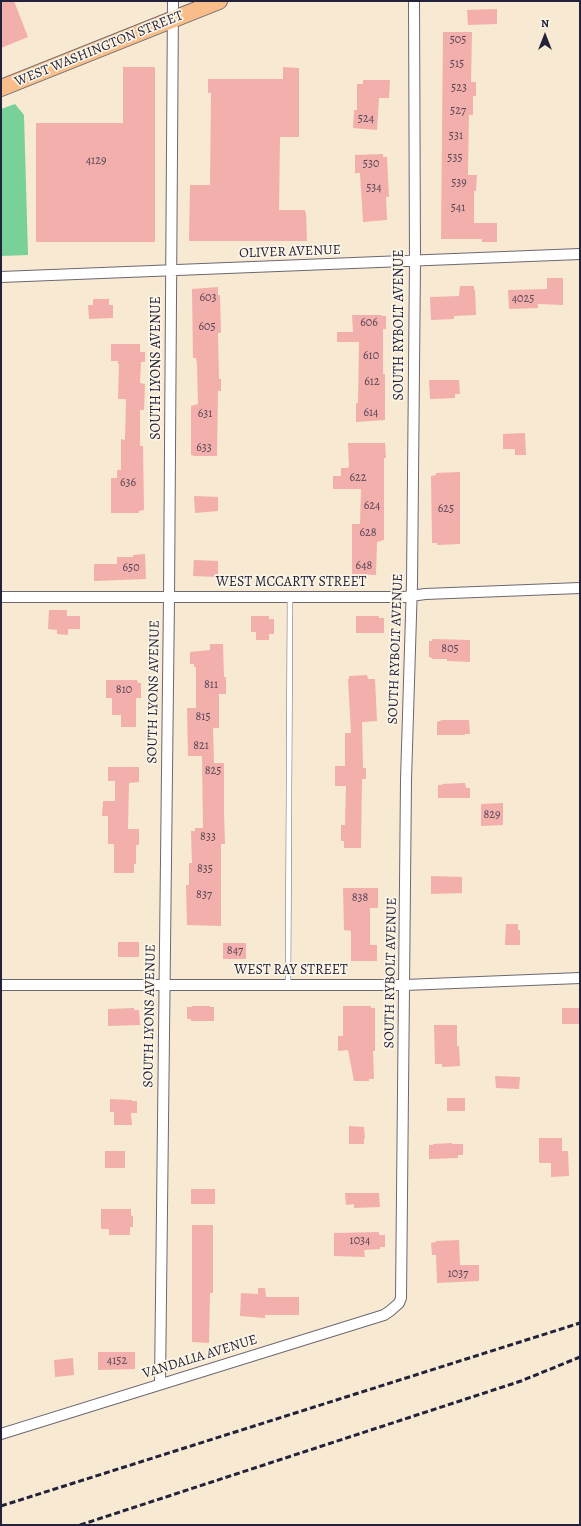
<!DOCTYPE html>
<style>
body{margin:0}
#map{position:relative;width:581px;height:1526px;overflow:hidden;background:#f8e9d3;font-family:Alegreya,serif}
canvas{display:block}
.frame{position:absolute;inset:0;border:2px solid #22223b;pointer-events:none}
.north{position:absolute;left:525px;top:16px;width:40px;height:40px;-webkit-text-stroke:3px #fcf5e5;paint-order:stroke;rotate:0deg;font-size:11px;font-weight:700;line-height:16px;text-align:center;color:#22223b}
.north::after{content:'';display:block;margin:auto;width:14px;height:18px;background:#22223b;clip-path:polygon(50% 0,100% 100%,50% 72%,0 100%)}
</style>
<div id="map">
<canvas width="581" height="1526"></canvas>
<div class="frame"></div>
<div class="north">N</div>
</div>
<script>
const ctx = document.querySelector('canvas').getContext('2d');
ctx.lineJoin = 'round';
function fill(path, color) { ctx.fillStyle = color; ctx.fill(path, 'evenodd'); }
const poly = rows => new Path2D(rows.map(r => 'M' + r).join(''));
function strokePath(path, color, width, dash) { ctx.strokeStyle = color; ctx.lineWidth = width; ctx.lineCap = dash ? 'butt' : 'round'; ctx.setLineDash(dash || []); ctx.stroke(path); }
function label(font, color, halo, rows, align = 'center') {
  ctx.font = font + ' Alegreya,serif'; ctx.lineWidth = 3.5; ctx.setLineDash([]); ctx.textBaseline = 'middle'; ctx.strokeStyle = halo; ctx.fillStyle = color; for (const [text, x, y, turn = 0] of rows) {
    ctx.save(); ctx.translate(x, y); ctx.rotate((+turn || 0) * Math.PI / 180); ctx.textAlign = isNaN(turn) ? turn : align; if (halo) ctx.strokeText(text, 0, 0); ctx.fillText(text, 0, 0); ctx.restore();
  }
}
const green = poly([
 [15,104,24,115,28,255,1,256,1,109]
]);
const building = poly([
 [1,1,14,1,28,37,1,48],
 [497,9,497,24,468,25,467,10],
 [443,32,472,32,471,82,476,82,476,96,473,96,473,115,469,115,468,175,477,175,476,191,474,191,474,223,497,223,497,242,482,242,482,239,441,239],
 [123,67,155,67,155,242,36,242,36,123,123,123],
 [283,67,299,68,299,137,280,137,279,210,305,210,305,212,306,212,307,241,189,241,190,185,210,185,211,93,208,93,208,79,283,79],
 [363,80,390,80,389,98,379,98,377,130,353,128,354,110,357,110,357,84,363,84],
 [383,154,383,157,387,157,389,197,386,197,387,220,363,222,360,173,355,173,355,155],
 [547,278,563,278,563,305,538,304,538,308,509,309,508,290,547,289],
 [460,286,474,286,474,290,475,290,476,315,454,316,454,319,431,320,430,297,459,296],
 [218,287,218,295,220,295,221,333,218,333,219,379,221,379,221,391,218,391,217,456,195,456,191,455,191,406,198,404,197,365,196,358,193,358,192,289],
 [93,299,109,299,109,305,113,305,113,318,89,319,88,305,93,305],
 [352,315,381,315,382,316,386,316,386,329,383,329,383,374,385,374,385,420,356,422,356,403,358,403,359,342,337,342,337,332,353,332],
 [111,344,140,344,140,352,145,352,145,362,141,362,140,383,145,384,144,410,140,410,140,446,143,446,144,510,139,511,139,513,111,513,111,478,117,478,117,470,121,470,121,439,125,440,126,399,118,399,119,364,118,364,118,361,111,361],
 [429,380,459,380,460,394,455,394,455,398,430,399],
 [525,433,526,455,515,455,515,449,503,449,503,434],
 [348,443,385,443,386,458,384,458,384,540,377,542,376,575,352,574,352,524,360,524,361,489,333,489,333,476,341,476,341,468,348,468,349,466],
 [460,472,460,544,437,545,437,543,432,543,431,476,436,475,436,473],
 [194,496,218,497,218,511,195,513],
 [145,554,146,579,94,581,94,564,117,564,117,557,133,557,133,555],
 [194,560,218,561,218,577,193,576],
 [49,610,67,610,67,616,80,616,80,629,68,629,68,635,57,634,57,630,48,629],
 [251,616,269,616,269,619,274,619,274,634,269,634,269,640,256,640,256,632,251,632],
 [356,616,379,616,379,618,384,618,384,633,356,633],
 [432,639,470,640,470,662,447,661,447,659,432,659,432,658,429,657,429,641,432,641],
 [210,644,223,644,224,677,226,677,226,694,219,694,219,728,213,728,214,763,224,763,224,813,225,844,221,844,221,926,187,925,186,885,189,885,189,863,192,863,191,831,195,831,195,828,203,828,202,756,188,756,187,708,196,708,196,667,194,667,194,664,190,664,190,652,210,650],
 [367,675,368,679,375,679,377,721,362,722,363,768,366,768,366,779,362,779,361,848,344,848,344,841,341,841,341,825,345,825,346,786,335,786,335,766,345,766,345,733,351,733,348,679,349,679,349,676],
 [106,680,137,680,138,683,141,683,141,698,136,698,136,727,121,727,121,715,112,715,112,698,106,698],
 [442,720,469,720,470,734,465,734,465,735,437,735,437,722],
 [108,767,139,767,139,782,129,783,128,829,139,829,139,845,136,845,136,864,134,864,134,873,114,873,114,844,108,844,108,816,102,816,103,801,115,801,115,781,108,781],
 [465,783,466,788,470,788,470,798,438,798,438,785,442,785,442,784],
 [503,803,503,825,481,826,481,804],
 [431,876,462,877,462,893,431,894],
 [343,888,378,888,378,908,370,908,370,945,377,945,377,961,351,961,351,931,344,930],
 [506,924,518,924,518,930,520,930,520,945,505,945],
 [118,942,139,942,139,957,118,957],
 [223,943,246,943,246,959,223,959],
 [192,1006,210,1006,210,1007,214,1007,214,1021,191,1021,191,1019,187,1019,187,1007,192,1007],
 [343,1006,371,1006,371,1008,375,1008,375,1051,373,1051,374,1079,369,1079,369,1081,354,1081,348,1050,338,1051,338,1036,343,1036],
 [134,1008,134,1010,139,1010,140,1025,108,1026,108,1009],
 [562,1008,580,1008,580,1024,562,1024],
 [434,1025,457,1025,457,1046,459,1046,460,1066,442,1067,442,1064,435,1064],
 [495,1076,520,1077,519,1089,496,1088],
 [447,1098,465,1098,465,1111,447,1111],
 [110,1099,132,1100,132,1101,137,1101,137,1113,131,1113,132,1125,114,1125,114,1112,110,1112],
 [349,1126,364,1127,365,1138,364,1138,364,1144,349,1144],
 [539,1138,562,1138,562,1151,568,1151,569,1176,551,1177,551,1163,539,1163],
 [452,1143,452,1144,463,1144,463,1155,458,1155,458,1158,429,1159,429,1145,433,1145,433,1144],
 [105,1151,125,1151,125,1168,105,1168],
 [191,1189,215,1189,215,1204,191,1204],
 [345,1193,379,1193,380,1207,354,1208,354,1204,346,1205],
 [101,1209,131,1209,131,1216,133,1216,133,1227,130,1227,130,1235,109,1235,109,1229,101,1229],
 [192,1225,213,1225,213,1293,210,1293,209,1343,192,1342],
 [379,1232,379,1235,385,1235,385,1247,380,1247,380,1249,364,1250,365,1257,334,1256,334,1233],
 [459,1240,460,1265,479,1265,479,1281,437,1283,436,1255,432,1255,431,1243,436,1242,436,1241],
 [258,1288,265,1288,266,1297,299,1297,299,1315,265,1315,265,1318,240,1316,241,1293,258,1294],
 [98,1352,135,1352,135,1369,98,1370],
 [73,1358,74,1375,55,1377,54,1360]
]);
const lane = poly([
 [288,985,290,597]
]);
const street = poly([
 [1,277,580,254],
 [1,597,404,597,425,594,580,588],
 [1,985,405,985,580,978],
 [160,1384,169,597,173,1],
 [1,1434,384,1315,390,1311,399,1303,401,1298,406,780,412,583,415,261,414,1]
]);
const primary = poly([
 [1,88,219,1]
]);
const rail = poly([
 [1,1506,580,1323],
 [80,1525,521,1381,580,1357]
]);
const numberNames = [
 ["505",458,40],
 ["515",457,64],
 ["523",459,88],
 ["527",458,111],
 ["524",366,119],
 ["531",456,136],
 ["535",455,158],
 ["4129",96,161],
 ["530",371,164],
 ["539",459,183],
 ["534",374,188],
 ["541",458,208],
 ["603",208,298],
 ["4025",523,299],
 ["606",369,323],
 ["605",207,327],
 ["610",371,356],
 ["612",372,382],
 ["614",371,413],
 ["631",205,414],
 ["633",204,448],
 ["622",358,478],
 ["636",128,483],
 ["624",372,506],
 ["625",446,509],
 ["628",368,533],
 ["648",364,566],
 ["650",131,568],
 ["805",450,649],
 ["811",211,685],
 ["810",124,690],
 ["815",203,717],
 ["821",201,746],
 ["825",213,771],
 ["829",492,815],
 ["833",208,837],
 ["835",205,869],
 ["837",204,895],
 ["838",360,898],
 ["847",235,951],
 ["1034",360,1241],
 ["1037",458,1274],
 ["4152",117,1361]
];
const streetNames = [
 ["WEST WASHINGTON STREET",99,49,-22],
 ["OLIVER AVENUE",290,252,-2],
 ["SOUTH RYBOLT AVENUE",400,325,-90],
 ["SOUTH LYONS AVENUE",157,368,-90],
 ["WEST MCCARTY STREET",291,583],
 ["SOUTH RYBOLT AVENUE",396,649,-88],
 ["SOUTH LYONS AVENUE",154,692,-89],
 ["WEST RAY STREET",291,971],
 ["SOUTH RYBOLT AVENUE",391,973,-89],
 ["SOUTH LYONS AVENUE",150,1016,-89],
 ["VANDALIA AVENUE",200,1357,-17]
];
fill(green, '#77d198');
fill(building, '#f2afab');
strokePath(lane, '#6d6870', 6);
strokePath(street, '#6d6870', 12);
strokePath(primary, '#6d6870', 18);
strokePath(lane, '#fff', 5);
strokePath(street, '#fff', 10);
strokePath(primary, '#f8bd89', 16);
strokePath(rail, '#22223b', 3, [6, 3]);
label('12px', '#564557', null, numberNames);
label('14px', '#22223b', '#fcf5e5', streetNames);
</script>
